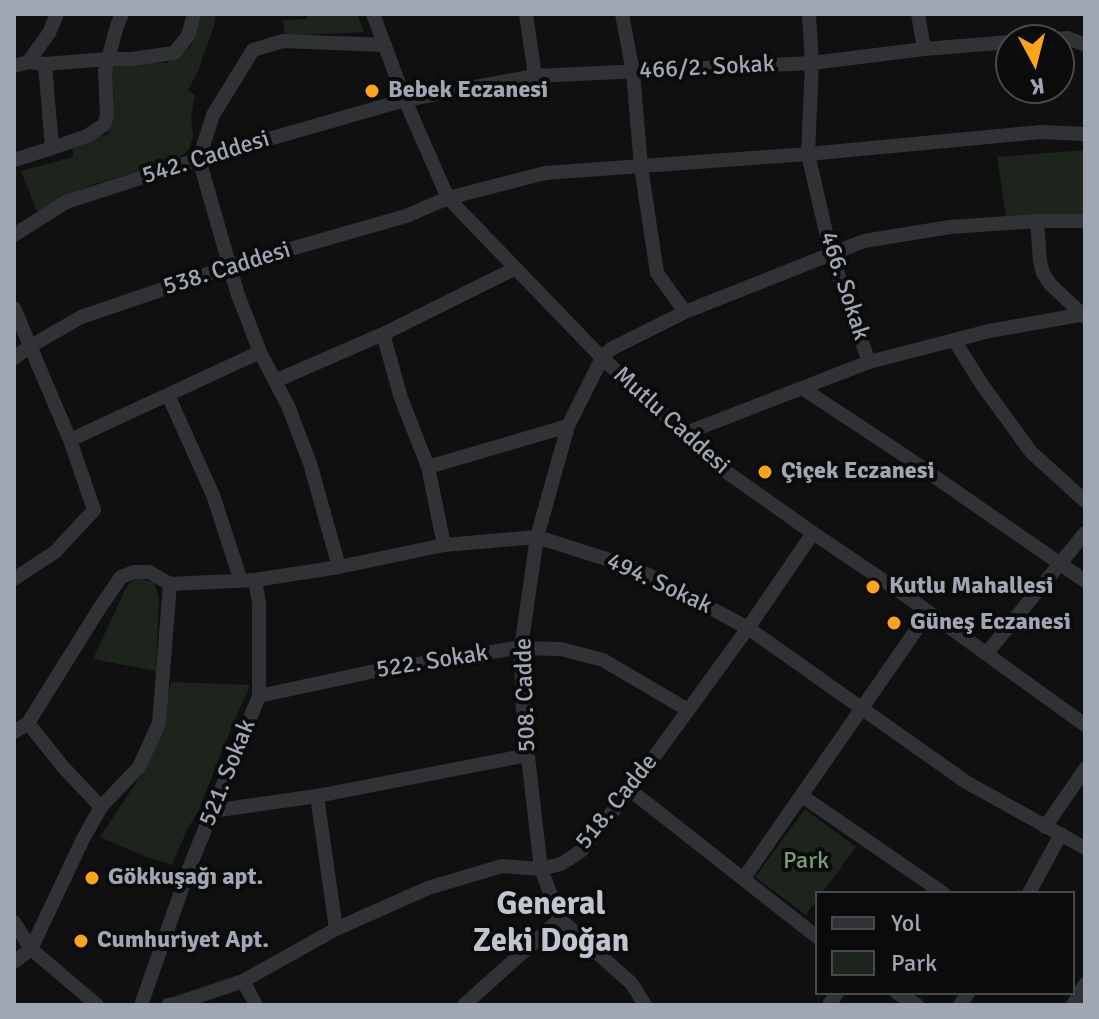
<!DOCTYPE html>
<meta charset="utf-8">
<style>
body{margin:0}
#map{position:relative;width:1099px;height:1019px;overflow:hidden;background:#101011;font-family:Signika,sans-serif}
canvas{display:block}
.frame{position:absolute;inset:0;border:16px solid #a0a7b3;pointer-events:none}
.legend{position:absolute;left:815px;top:891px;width:260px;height:104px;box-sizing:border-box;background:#0b0b0c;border:2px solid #47494f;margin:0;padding:10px 14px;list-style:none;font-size:24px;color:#a0a7b3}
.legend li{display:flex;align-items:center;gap:16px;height:40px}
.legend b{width:40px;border:2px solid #47494f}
.north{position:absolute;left:995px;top:24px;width:80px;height:80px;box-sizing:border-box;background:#0b0b0c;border:2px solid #47494f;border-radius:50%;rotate:173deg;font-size:22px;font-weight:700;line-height:32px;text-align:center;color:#a0a7b3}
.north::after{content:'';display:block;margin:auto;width:28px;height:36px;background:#fea41a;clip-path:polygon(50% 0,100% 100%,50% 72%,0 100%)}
</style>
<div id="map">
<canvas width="1099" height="1019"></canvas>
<div class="frame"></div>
<ul class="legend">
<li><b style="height:10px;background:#303236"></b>Yol</li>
<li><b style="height:22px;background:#1c241c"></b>Park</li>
</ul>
<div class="north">K</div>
</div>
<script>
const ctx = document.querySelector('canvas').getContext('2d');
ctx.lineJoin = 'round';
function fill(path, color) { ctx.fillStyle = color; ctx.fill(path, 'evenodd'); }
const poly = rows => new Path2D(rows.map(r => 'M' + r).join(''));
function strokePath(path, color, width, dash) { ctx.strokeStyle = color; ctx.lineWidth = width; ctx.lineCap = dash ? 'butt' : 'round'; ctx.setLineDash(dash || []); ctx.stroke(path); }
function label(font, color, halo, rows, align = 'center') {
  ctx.font = font + ' Signika,sans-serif'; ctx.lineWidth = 8; ctx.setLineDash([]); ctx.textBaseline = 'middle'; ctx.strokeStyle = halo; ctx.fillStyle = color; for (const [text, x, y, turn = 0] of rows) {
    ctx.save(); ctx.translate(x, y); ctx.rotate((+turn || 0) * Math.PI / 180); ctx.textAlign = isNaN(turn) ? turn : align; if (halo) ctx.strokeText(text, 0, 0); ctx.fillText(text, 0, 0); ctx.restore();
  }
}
const green = poly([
 [200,14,216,14,214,26,198,71,188,90,195,95,191,117,193,136,189,150,175,160,91,185,37,212,21,171,73,157,73,146,89,137,108,135,114,97,111,71,117,63,167,63,191,46],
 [307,14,357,14,364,32,285,36,283,20,307,19],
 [1085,150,1085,214,1006,217,997,157],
 [140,578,154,583,159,597,156,671,93,659,125,590,131,582],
 [171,682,250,685,225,743,199,810,187,830,172,865,144,856,100,837,143,772,163,714],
 [805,809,856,847,822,893,817,893,817,900,806,915,755,877]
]);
const minor = poly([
 [373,14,405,100,448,198,602,358,728,473,813,533,902,593,1085,725],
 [526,14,535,76],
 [622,14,633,72,641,167,657,273,685,312],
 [918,14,924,49],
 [1042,40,1068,38,1085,45],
 [28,62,49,33,57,14],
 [14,66,28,62,45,64,108,59,117,26,122,14],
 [52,148,87,136,104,125,107,116,105,71,108,59,131,59,174,53,188,36,194,14],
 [14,160,52,148,45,64],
 [1037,221,1040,261,1043,273,1050,284,1085,317],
 [14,235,66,202,199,159,405,100,535,76,812,63,924,49,1011,42],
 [14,308,70,440,94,510,55,552,14,579],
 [383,334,401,398,428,467,444,545],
 [954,340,983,386,1031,452,1085,501],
 [14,358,29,347,81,317,231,266,406,216,448,198,545,173,808,154,1041,132,1085,134],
 [869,362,989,331,1085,314],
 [275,381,383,334,514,269],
 [802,388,902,454,1085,581],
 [168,395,213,495,241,581],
 [686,433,869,362,831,254,808,154,812,63,809,14],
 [70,440,260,352],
 [428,467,568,426],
 [339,567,310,463,288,406,260,352,238,295,199,159,213,115,253,50,283,41,385,45],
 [170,584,255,580,339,567,444,545,537,537,635,568,748,628,966,782,1085,848],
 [986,654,1085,533],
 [259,696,375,671,516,648,561,649,603,660,688,710],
 [28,723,63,767,101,807],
 [14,732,28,723,99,609,121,577,134,572,149,572,170,584],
 [630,790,817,937],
 [317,796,336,929],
 [802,796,943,893],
 [212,811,317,796,528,755],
 [1045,827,1085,769],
 [744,878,928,613],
 [1029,893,1061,834],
 [14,922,31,949,97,1005],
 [14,962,31,949,83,839,101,807,139,767,159,723,170,584],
 [243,981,256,1005],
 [897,993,917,1005],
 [141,1005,190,866,259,696,259,603,255,580],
 [168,1005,175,1004,243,981,336,929,428,888,502,866,541,869,561,864,581,851,630,790,748,628,813,533],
 [464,1005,560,919],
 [645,1005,632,984,560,919,541,869,523,714,521,648,537,537,568,426,602,358,611,349,685,312,864,241,950,227,1037,221,1085,221],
 [829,1005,837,993],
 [960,1005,968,993],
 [1073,1005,1085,984]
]);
const markers = [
 [372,91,8,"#fea41a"],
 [765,472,8,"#fea41a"],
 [873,587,8,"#fea41a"],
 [894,623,8,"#fea41a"],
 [92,878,8,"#fea41a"],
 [81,941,8,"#fea41a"]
];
const streetNames = [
 ["466/2. Sokak",707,68,-3],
 ["542. Caddesi",206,158,-17],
 ["538. Caddesi",227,269,-17],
 ["466. Sokak",844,286,72],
 ["Mutlu Caddesi",671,421,42],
 ["494. Sokak",659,584,25],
 ["522. Sokak",432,662,-9],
 ["508. Cadde",526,695,-92],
 ["521. Sokak",228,773,-68],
 ["518. Cadde",617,802,-51]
];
const poiNames = [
 ["Bebek Eczanesi",388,91],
 ["Çiçek Eczanesi",781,472],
 ["Kutlu Mahallesi",889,587],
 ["Güneş Eczanesi",910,623],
 ["Gökkuşağı apt.",108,878],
 ["Cumhuriyet Apt.",97,941]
];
const parkNames = [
 ["Park",806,862]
];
const districtNames = [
 ["General",551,906],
 ["Zeki Doğan",551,943]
];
fill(green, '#1c241c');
strokePath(minor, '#303236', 14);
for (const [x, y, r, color] of markers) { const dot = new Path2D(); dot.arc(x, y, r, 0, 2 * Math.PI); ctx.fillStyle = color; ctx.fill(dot); strokePath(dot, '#0b0b0c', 3); }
label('24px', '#a0a7b3', '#0b0b0c', streetNames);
label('bold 24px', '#a0a7b3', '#0b0b0c', poiNames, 'left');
label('24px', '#75a075', '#0b0b0c', parkNames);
label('bold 32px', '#c1c5cf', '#0b0b0c', districtNames);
</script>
